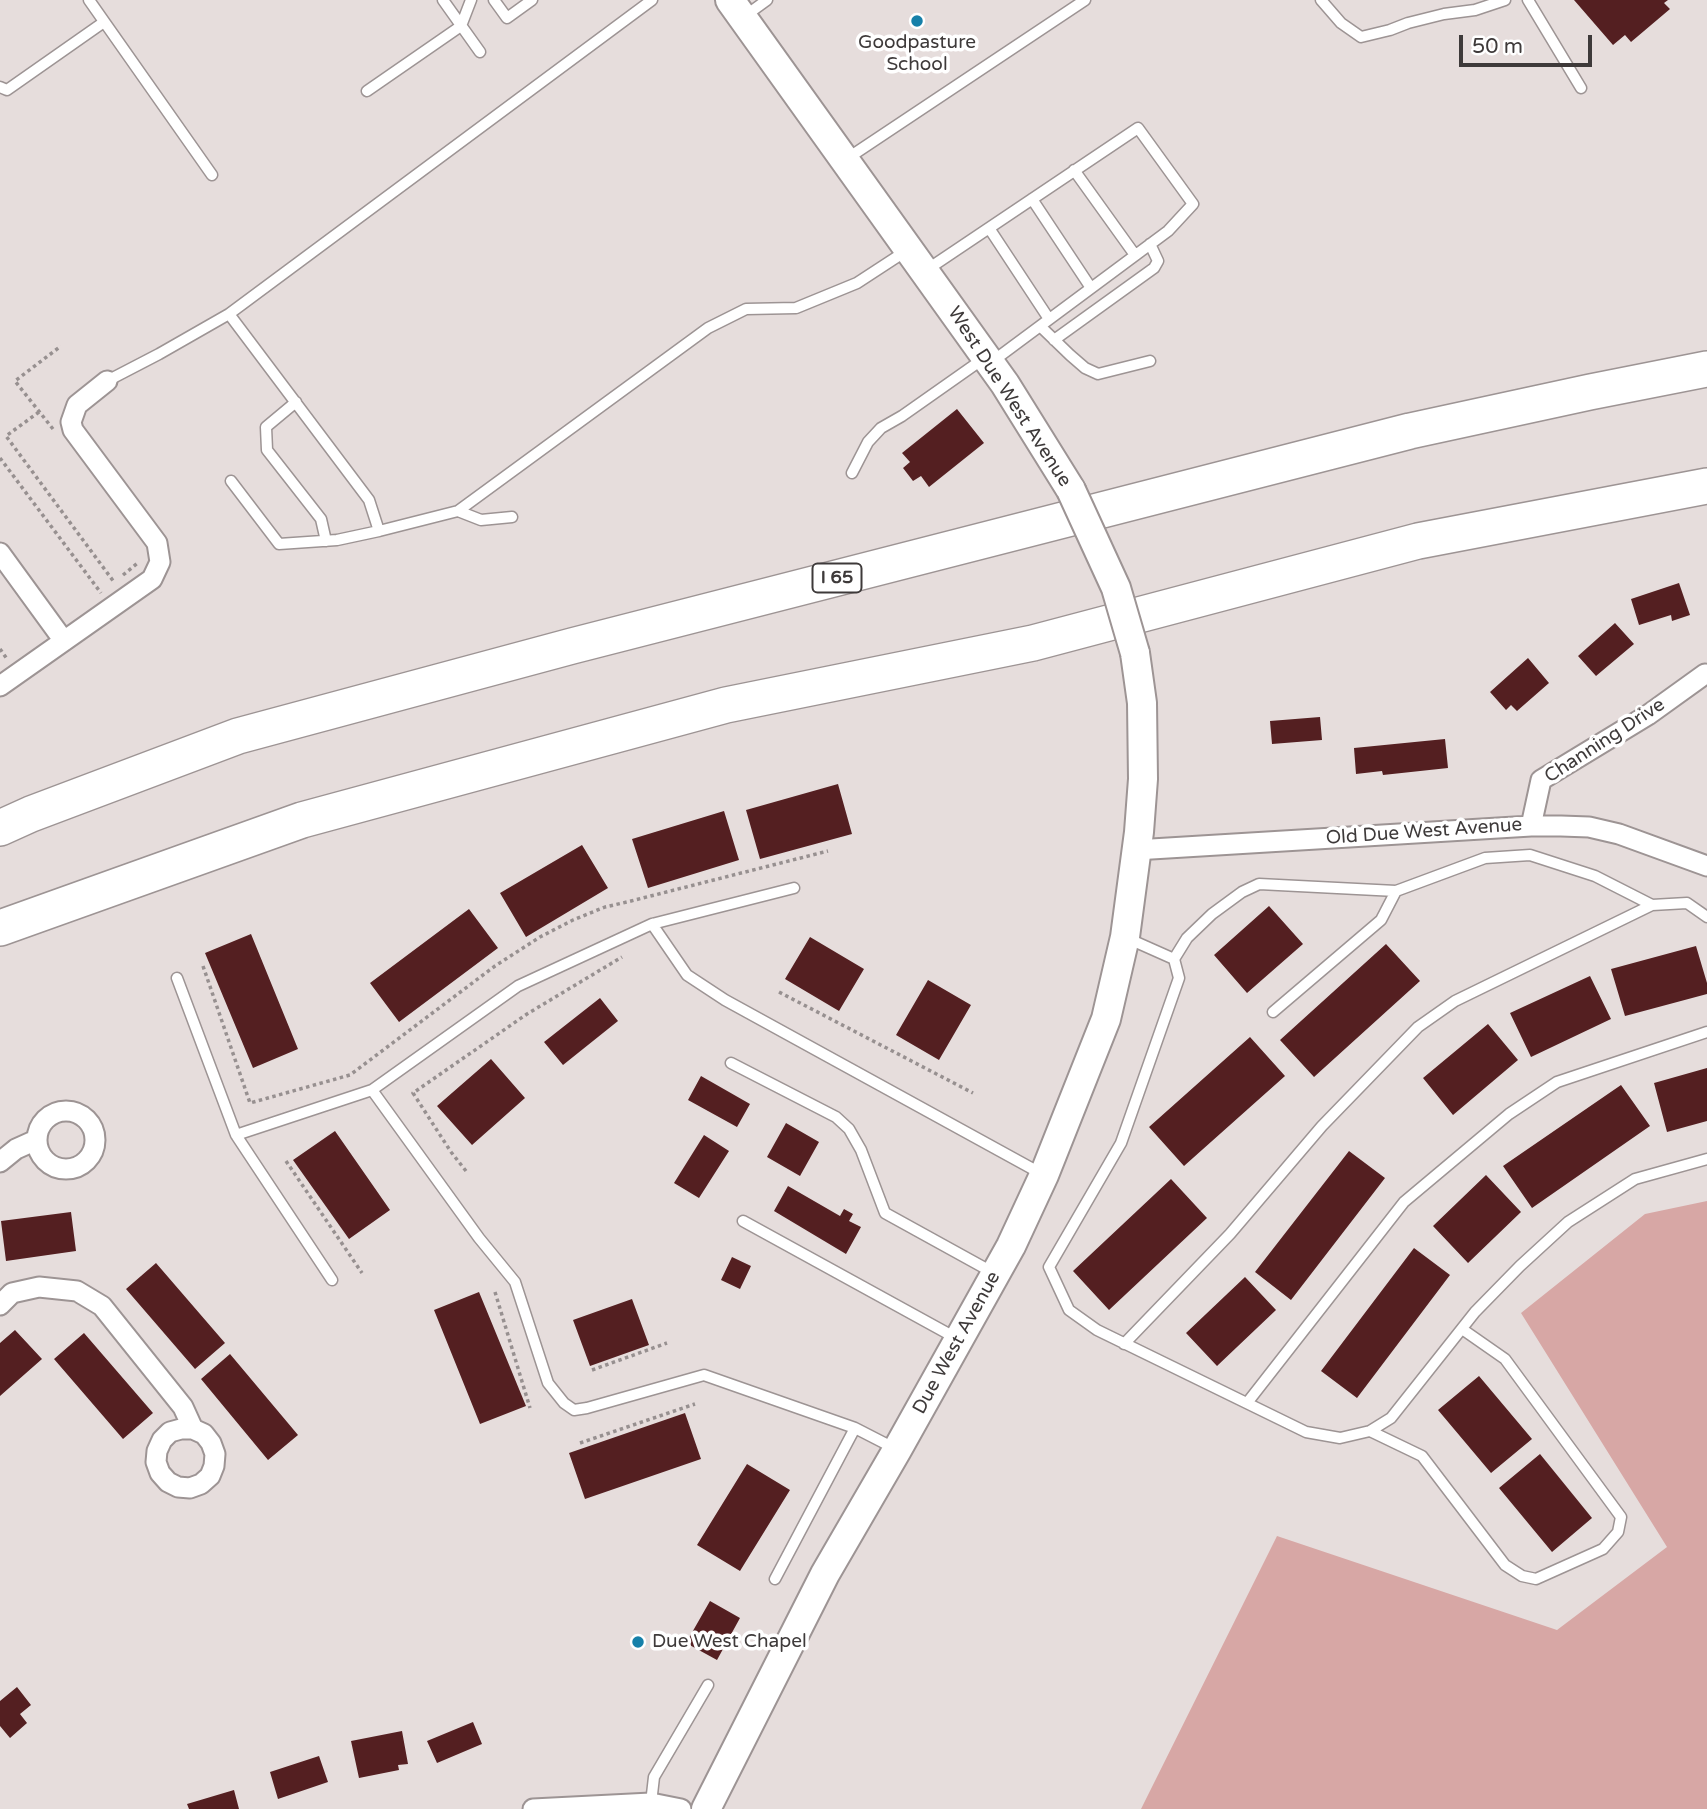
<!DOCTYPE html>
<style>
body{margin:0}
#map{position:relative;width:1707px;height:1809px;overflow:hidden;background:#e6dddc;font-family:"Varela Round",sans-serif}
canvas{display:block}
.scale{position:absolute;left:1459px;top:35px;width:133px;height:32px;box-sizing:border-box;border:4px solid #3e3a3a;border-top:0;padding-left:9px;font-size:21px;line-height:24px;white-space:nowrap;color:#3e3a3a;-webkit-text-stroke:5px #fff;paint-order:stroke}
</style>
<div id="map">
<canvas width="1707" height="1809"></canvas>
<div class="scale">50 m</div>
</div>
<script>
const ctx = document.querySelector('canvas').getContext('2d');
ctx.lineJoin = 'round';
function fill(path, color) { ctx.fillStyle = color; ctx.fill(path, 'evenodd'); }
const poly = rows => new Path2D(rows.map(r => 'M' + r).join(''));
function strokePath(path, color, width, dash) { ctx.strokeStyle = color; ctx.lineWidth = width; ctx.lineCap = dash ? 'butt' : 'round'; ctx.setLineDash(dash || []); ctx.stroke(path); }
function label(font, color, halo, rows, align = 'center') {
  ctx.font = font + ' "Varela Round",sans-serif'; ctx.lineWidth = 7; ctx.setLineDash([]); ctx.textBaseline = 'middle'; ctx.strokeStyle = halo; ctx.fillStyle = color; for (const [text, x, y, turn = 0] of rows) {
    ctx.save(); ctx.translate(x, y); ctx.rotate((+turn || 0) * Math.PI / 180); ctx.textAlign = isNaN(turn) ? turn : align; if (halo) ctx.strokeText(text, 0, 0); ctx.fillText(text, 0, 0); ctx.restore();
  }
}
const green = poly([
 [1707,1201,1707,1809,1141,1809,1277,1536,1557,1630,1667,1547,1521,1313,1645,1214]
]);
const building = poly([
 [1574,0,1668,0,1664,3,1670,9,1631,42,1625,35,1613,45],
 [957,409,984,443,929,487,921,476,913,481,903,468,910,462,902,453],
 [1679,583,1690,615,1672,621,1671,615,1639,625,1631,599],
 [1615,623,1634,644,1596,676,1578,656],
 [1528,658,1549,683,1517,711,1511,705,1506,710,1490,692],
 [1320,717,1322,740,1272,744,1270,721],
 [1445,739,1448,768,1383,775,1382,771,1356,774,1354,748],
 [838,784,852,834,760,859,746,810],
 [724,811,739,860,648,888,632,839],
 [582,845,608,888,526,937,500,893],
 [1269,906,1303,944,1247,993,1214,955],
 [469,909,498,948,399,1022,370,983],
 [251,934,298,1049,253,1068,205,953],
 [810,937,864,969,839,1011,785,979],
 [1386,944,1420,981,1314,1077,1280,1040],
 [1696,946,1707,983,1707,994,1625,1016,1611,969],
 [1590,976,1611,1019,1531,1057,1510,1013],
 [928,980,971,1005,939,1060,896,1035],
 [600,998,618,1021,563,1065,544,1042],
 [1488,1024,1518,1060,1453,1115,1423,1078],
 [1250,1037,1285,1076,1184,1166,1149,1127],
 [491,1059,525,1098,472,1145,437,1106],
 [1707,1068,1707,1121,1667,1132,1654,1083],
 [701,1076,750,1104,737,1127,688,1100],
 [1621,1085,1650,1126,1532,1208,1503,1166],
 [786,1123,819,1142,800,1176,767,1157],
 [335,1131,390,1210,349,1239,293,1160],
 [704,1135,729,1151,699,1198,674,1183],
 [1349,1151,1385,1178,1291,1300,1255,1272],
 [1486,1175,1521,1212,1468,1263,1433,1226],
 [1171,1179,1207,1218,1109,1310,1073,1271],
 [788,1186,840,1216,844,1209,853,1214,849,1221,861,1227,846,1254,774,1211],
 [71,1212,76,1251,6,1261,1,1221],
 [1414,1248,1450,1275,1357,1398,1321,1371],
 [732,1257,751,1266,740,1289,721,1280],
 [156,1263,225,1343,195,1369,126,1289],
 [1245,1277,1276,1310,1217,1366,1186,1333],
 [479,1292,526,1406,480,1424,434,1310],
 [632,1299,649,1345,590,1366,573,1320],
 [15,1330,42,1359,0,1396,0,1343],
 [84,1333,153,1413,123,1439,54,1359],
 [230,1354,298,1435,268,1460,201,1379],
 [1479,1376,1532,1439,1491,1473,1438,1410],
 [685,1413,701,1459,585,1499,569,1453],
 [1540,1454,1592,1518,1552,1552,1499,1488],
 [747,1464,790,1490,740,1571,697,1545],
 [710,1601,740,1618,717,1660,686,1643],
 [17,1687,31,1705,20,1714,27,1723,10,1738,0,1726,0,1701],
 [473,1722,482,1744,437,1763,427,1741],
 [402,1731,408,1764,398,1765,399,1770,359,1778,351,1741],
 [319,1756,328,1782,278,1799,270,1772],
 [234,1790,239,1809,189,1809,187,1804]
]);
const path = poly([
 [39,412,6,436,114,582],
 [53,429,15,381,61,346],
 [0,458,101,593],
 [123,575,139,562],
 [0,649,7,659],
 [203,966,250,1103,350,1075,495,966,540,937,573,920,605,907,627,902,828,851],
 [779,992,973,1093],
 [286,1161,362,1273],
 [466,1171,451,1152,413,1093,527,1014,622,957],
 [495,1292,530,1408],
 [592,1370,667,1343],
 [580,1443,695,1404]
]);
const service = poly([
 [89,0,212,175],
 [443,0,480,52],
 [494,0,507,18,532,0],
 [652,0,229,314,369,500,379,531,458,511,708,328,746,309,796,308,857,283,906,251],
 [1321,0,1341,23,1361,37,1390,30,1408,23,1444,14,1475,10,1505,0],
 [1528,0,1581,88],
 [745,16,767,0],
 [0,87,7,90,104,22],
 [367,91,461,26,471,0],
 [845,160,1085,0],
 [1074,170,1135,255],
 [1032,199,1091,288],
 [989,228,1049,319],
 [925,271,1138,128,1193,204,1168,231,993,361],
 [1040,326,1070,355,1085,368,1098,374,1150,361],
 [1054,340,1154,268,1158,261,1150,244],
 [107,381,159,354,229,314],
 [296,402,266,427,267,450,321,519,326,541],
 [852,473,868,442,881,428,902,416,983,359],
 [231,481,279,544,337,540,379,531],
 [458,511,481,520,512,517],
 [652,924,794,888],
 [1129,939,1174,959,1179,978,1121,1143,1049,1267,1069,1310,1097,1330,1306,1432,1340,1438,1370,1431,1391,1418,1475,1312,1520,1266,1568,1222,1635,1179,1707,1159],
 [1174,959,1187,938,1212,914,1242,892,1259,884,1396,891,1485,858,1530,855,1595,876,1652,905],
 [177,978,236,1135,372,1090],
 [1273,1012,1381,920,1396,891],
 [731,1063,836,1117,849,1129,861,1150,885,1213,992,1272],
 [236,1135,332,1280],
 [743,1221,956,1338],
 [1124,1344,1230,1234,1322,1126,1418,1027,1455,1001,1652,905,1687,903,1707,917],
 [1247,1403,1404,1202,1509,1114,1557,1082,1707,1032],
 [1370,1431,1422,1456,1505,1565,1522,1576,1536,1579,1603,1549,1618,1532,1621,1517,1505,1359,1462,1329],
 [894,1448,855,1428,704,1375,587,1408,574,1410,564,1403,548,1383,515,1282,479,1238,372,1090,518,986,652,924,687,975,725,1000,1042,1174],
 [775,1579,855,1428],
 [651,1803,654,1777,708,1685]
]);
const minor = poly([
 [0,553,64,641],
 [0,686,152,579,160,562,157,543,73,430,71,422,77,405,107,381],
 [1531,826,1541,780,1648,715,1705,674],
 [1135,850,1531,826,1561,826,1589,827,1619,834,1707,866],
 '37 1140a29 29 0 1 1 58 0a29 29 0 1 1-58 0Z',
 [0,1162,16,1149,36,1140],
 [0,1305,12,1293,39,1287,77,1291,102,1306,183,1407,193,1429,204,1434,211,1443,215,1454,214,1466,210,1476,201,1484,190,1488,178,1487,168,1482,160,1473,156,1462,157,1451,162,1440,170,1432,181,1429,193,1429],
 [533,1809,651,1803,681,1809]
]);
const secondary = poly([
 [730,0,1005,384,1071,490],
 [706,1809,825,1574,897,1450,1011,1246,1044,1175,1106,1019,1125,937,1139,832,1143,779,1142,703,1135,653]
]);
const motorway = poly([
 [0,828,31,814,238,736,572,646,1410,431,1590,392,1707,369],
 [0,928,302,820,726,705,1033,643,1418,541,1707,486]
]);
const secondaryBridge = poly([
 [1071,490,1116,588,1135,653]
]);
const markers = [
 [917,21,7,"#1680a9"],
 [638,1642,7,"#1680a9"]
];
const shields = [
 [837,578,49]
];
const shieldNames = [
 ["I 65",837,578]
];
const poiNames = [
 ["Goodpasture",917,43],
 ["School",917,65],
 ["Due West Chapel",652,1642,"left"]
];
const streetNames = [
 ["West Due West Avenue",1009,397,57],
 ["Channing Drive",1605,741,-33],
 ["Old Due West Avenue",1424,832,-4],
 ["Due West Avenue",957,1343,-61]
];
fill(green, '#d7a7a5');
fill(building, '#541f21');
strokePath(service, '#9d9494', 13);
strokePath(minor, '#9d9494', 23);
strokePath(secondary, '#9d9494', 32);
strokePath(motorway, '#9d9494', 38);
strokePath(path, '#979090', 3.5, [3.5, 3.5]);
strokePath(service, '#fff', 10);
strokePath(minor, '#fff', 19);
strokePath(secondary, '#fff', 28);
strokePath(motorway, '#fff', 35);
strokePath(secondaryBridge, '#9d9494', 32, []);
strokePath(secondaryBridge, '#fff', 28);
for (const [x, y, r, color] of markers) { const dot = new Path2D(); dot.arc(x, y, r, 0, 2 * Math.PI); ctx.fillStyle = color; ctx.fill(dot); strokePath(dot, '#fff', 2.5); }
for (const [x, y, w] of shields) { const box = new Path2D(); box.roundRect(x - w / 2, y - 14.5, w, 29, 5); ctx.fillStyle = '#fff'; ctx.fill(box); strokePath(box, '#3e3a3a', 2); }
label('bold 18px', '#3e3a3a', null, shieldNames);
label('19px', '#3e3a3a', '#fff', poiNames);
label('19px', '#3e3a3a', '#fff', streetNames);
</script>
